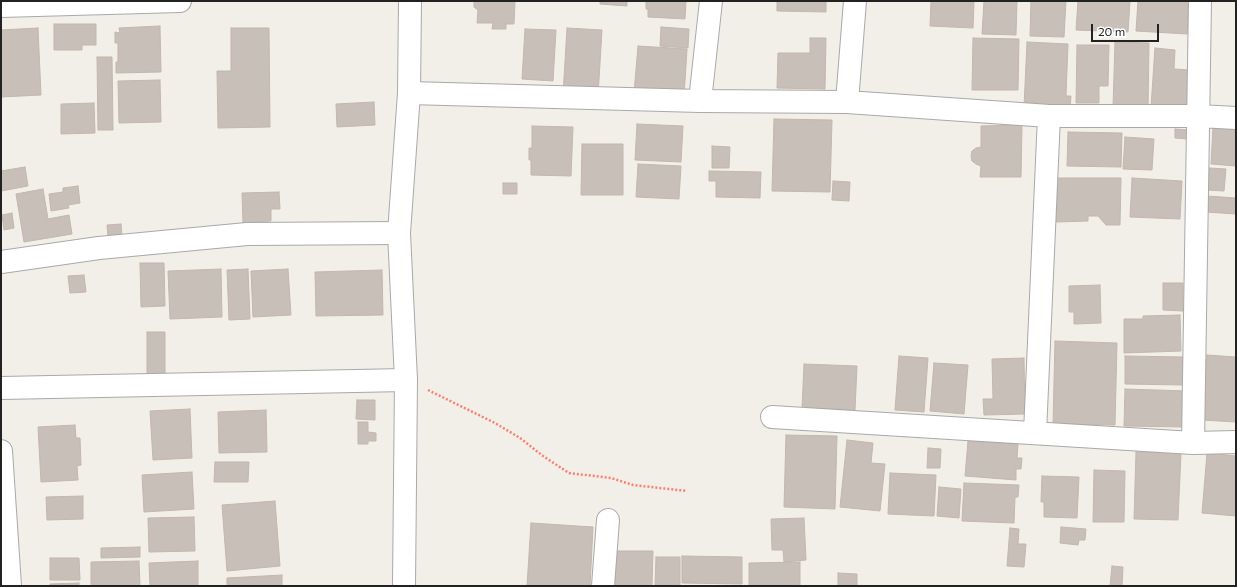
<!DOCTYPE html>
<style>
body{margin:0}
#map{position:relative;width:1237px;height:587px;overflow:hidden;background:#f2efe9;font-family:Commissioner,sans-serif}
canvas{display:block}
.frame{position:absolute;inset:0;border:2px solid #222;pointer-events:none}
.scale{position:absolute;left:1091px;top:24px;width:68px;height:18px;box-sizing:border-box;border:2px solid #222;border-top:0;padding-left:5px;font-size:12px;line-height:14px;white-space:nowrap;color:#222;-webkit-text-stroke:3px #fff;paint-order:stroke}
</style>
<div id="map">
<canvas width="1237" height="587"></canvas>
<div class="frame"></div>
<div class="scale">20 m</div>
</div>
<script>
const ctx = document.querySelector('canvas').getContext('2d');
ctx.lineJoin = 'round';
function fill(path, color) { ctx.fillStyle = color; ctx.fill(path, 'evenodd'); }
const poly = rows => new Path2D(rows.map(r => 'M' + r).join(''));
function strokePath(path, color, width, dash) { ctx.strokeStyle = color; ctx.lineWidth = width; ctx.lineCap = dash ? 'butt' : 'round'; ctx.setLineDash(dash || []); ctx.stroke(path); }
const building = poly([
 [474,1,515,1,514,24,506,24,506,29,492,29,493,23,477,23,478,10,474,7,474,1],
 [600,1,627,1,627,6,600,4,600,1],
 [646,1,686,1,685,19,648,17,648,9,646,9,646,1],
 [777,1,826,1,826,12,777,11,777,1],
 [931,1,974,1,973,28,930,26,931,1],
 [984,1,1017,1,1016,35,982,34,984,1],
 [1031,1,1066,1,1064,37,1030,36,1031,1],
 [1078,1,1130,1,1128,32,1076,30,1078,1],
 [1138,1,1189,1,1187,34,1136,31,1138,1],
 [54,24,96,24,96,45,82,45,82,50,54,50,54,24],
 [160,26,161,72,116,73,116,62,118,62,118,43,115,43,115,32,120,33,119,28,160,26],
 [661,27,689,29,688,48,660,46,661,27],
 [38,28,41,95,1,97,1,30,38,28],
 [231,28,269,28,270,127,218,128,217,71,231,71,231,28],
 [567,28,602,30,598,96,563,95,567,28],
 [525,29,556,30,553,81,522,79,525,29],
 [810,38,826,38,825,89,777,88,778,53,810,53,810,38],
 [973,38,1019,39,1018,90,972,90,973,38],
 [1027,42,1068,44,1066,96,1071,96,1070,108,1024,107,1027,42],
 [1115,42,1149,43,1148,108,1113,107,1115,42],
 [1077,45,1109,45,1108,86,1099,86,1099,103,1076,103,1077,45],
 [638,46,687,49,684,96,634,93,638,46],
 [1155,48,1175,50,1174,69,1191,70,1188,110,1151,107,1155,48],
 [97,57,112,57,113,130,98,130,97,57],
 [160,80,161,122,119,123,118,81,160,80],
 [374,102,375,125,337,127,336,104,374,102],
 [94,103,95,133,61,134,61,104,94,103],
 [774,119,832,120,830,192,772,191,774,119],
 [637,124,683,126,681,162,635,160,637,124],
 [1022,125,1021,177,980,177,981,166,976,164,972,161,971,156,972,151,976,148,981,147,981,126,1022,125],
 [532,126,573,127,571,176,531,175,531,160,529,160,529,148,532,148,532,126],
 [1213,128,1236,129,1236,166,1211,164,1213,128],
 [1175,129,1188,130,1187,139,1175,138,1175,129],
 [1068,132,1122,133,1121,167,1067,166,1068,132],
 [1125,137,1154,139,1152,170,1123,169,1125,137],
 [582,144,623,144,623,195,581,195,582,144],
 [712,146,730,147,729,168,712,168,712,146],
 [638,164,681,166,679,199,636,197,638,164],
 [25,167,28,186,1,191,1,171,25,167],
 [1209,168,1226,169,1224,191,1207,190,1209,168],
 [709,171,761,172,760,198,716,197,716,181,709,181,709,171],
 [1057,178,1121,178,1120,225,1106,225,1098,216,1088,216,1088,221,1056,222,1057,178],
 [1132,178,1182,181,1180,219,1130,217,1132,178],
 [833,181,850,182,849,201,832,200,833,181],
 [503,183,517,183,517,194,503,194,503,183],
 [78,186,80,203,68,205,69,208,51,211,49,194,63,192,63,188,78,186],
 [43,189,48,219,69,215,72,234,24,242,16,194,43,189],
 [279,192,280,209,271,209,271,221,243,223,242,193,279,192],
 [1207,196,1236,198,1236,214,1206,212,1207,196],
 [12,213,14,228,4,230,2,215,12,213],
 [121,224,122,237,108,238,107,225,121,224],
 [140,263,164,263,165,306,141,307,140,263],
 [221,269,222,317,170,319,168,271,221,269],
 [248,269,250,319,229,320,227,270,248,269],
 [288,269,291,315,253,317,251,271,288,269],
 [382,270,383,315,316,316,315,272,382,270],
 [84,275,86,292,70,293,68,276,84,275],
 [1163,283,1183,283,1183,311,1163,310,1163,283],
 [1100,285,1101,323,1074,324,1074,312,1069,312,1069,286,1100,285],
 [1180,315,1181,351,1124,353,1124,319,1143,319,1143,316,1180,315],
 [147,332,165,332,165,376,147,377,147,332],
 [1055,341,1117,343,1115,425,1053,424,1055,341],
 [1207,355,1236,357,1236,422,1202,420,1207,355],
 [899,356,928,358,924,412,895,410,899,356],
 [1125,356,1184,357,1183,385,1125,384,1125,356],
 [1024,358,1025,414,984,415,983,399,993,399,992,359,1024,358],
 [934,363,968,365,964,414,930,411,934,363],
 [804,364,857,366,855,410,802,408,804,364],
 [1125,389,1187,391,1186,427,1124,426,1125,389],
 [357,400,375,400,375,420,356,419,357,400],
 [190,409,192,458,153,460,150,411,190,409],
 [266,410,267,452,219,453,218,412,266,410],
 [358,422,368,422,368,432,376,433,376,441,368,441,368,444,358,444,358,422],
 [75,425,76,438,80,438,81,465,77,466,78,480,41,482,38,427,75,425],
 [786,435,837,436,835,509,784,507,786,435],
 [847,440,873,443,871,463,885,464,880,511,840,507,847,440],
 [968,441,1018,444,1017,458,1022,458,1021,469,1016,469,1016,480,965,476,968,441],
 [928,448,941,449,940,468,927,468,928,448],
 [1136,452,1181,453,1178,520,1134,519,1136,452],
 [1207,453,1236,456,1236,516,1202,513,1207,453],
 [215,462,249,462,248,482,214,482,215,462],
 [1094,470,1125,471,1124,522,1093,522,1094,470],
 [192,472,194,509,144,512,142,475,192,472],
 [890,473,936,475,934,516,888,514,890,473],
 [1042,476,1079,477,1077,518,1044,517,1044,502,1041,502,1042,476],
 [964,483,1019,485,1018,497,1015,497,1014,523,962,521,964,483],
 [939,487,961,489,959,518,937,516,939,487],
 [83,496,83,519,47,520,46,497,83,496],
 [275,501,280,566,227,571,222,505,275,501],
 [194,517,195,551,149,552,148,518,194,517],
 [804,518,806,560,784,562,783,550,772,550,771,519,804,518],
 [531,523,593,527,590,586,527,586,531,523],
 [1061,527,1086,529,1085,540,1079,540,1078,545,1060,543,1061,527],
 [1010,528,1019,529,1018,544,1026,544,1024,567,1007,566,1010,528],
 [140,547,140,557,101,558,101,548,140,547],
 [615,551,653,551,652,586,614,586,615,551],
 [682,556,742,557,742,584,682,583,682,556],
 [656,557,680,557,680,586,655,586,656,557],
 [50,558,79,558,80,580,50,580,50,558],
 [139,561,140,586,91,586,91,562,139,561],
 [198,561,198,586,150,586,149,563,198,561],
 [800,562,800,586,749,586,749,563,800,562],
 [1112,566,1123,567,1122,586,1110,586,1112,566],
 [838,573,857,574,857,586,838,586,838,573],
 [282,575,282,586,227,586,227,578,282,575],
 [79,583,79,586,50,586,50,584,79,583]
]);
const path = poly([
 [428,390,495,423,520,438,543,456,569,473,611,478,633,485,687,491]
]);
const minor = poly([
 [1,6,180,1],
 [409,93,700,101,847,102,1049,116,1199,116,1236,118],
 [700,101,711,1],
 [847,102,855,1],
 [1,262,99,248,247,234,399,233],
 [1,388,406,380],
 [772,417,1193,443,1236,442],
 [1035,433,1049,116],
 [1193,443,1200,1],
 [1,451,10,586],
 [603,586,608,520]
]);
const tertiary = poly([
 [404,586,406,380,399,233,409,93,410,1]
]);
fill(building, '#c7bfb8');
strokePath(building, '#c4b6ab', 1);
strokePath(minor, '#a9a9a9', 24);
strokePath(tertiary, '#a9a9a9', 24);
strokePath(path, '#fa8072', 2.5, [2, 2]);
strokePath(minor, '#fff', 22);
strokePath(tertiary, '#fff', 22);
</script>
